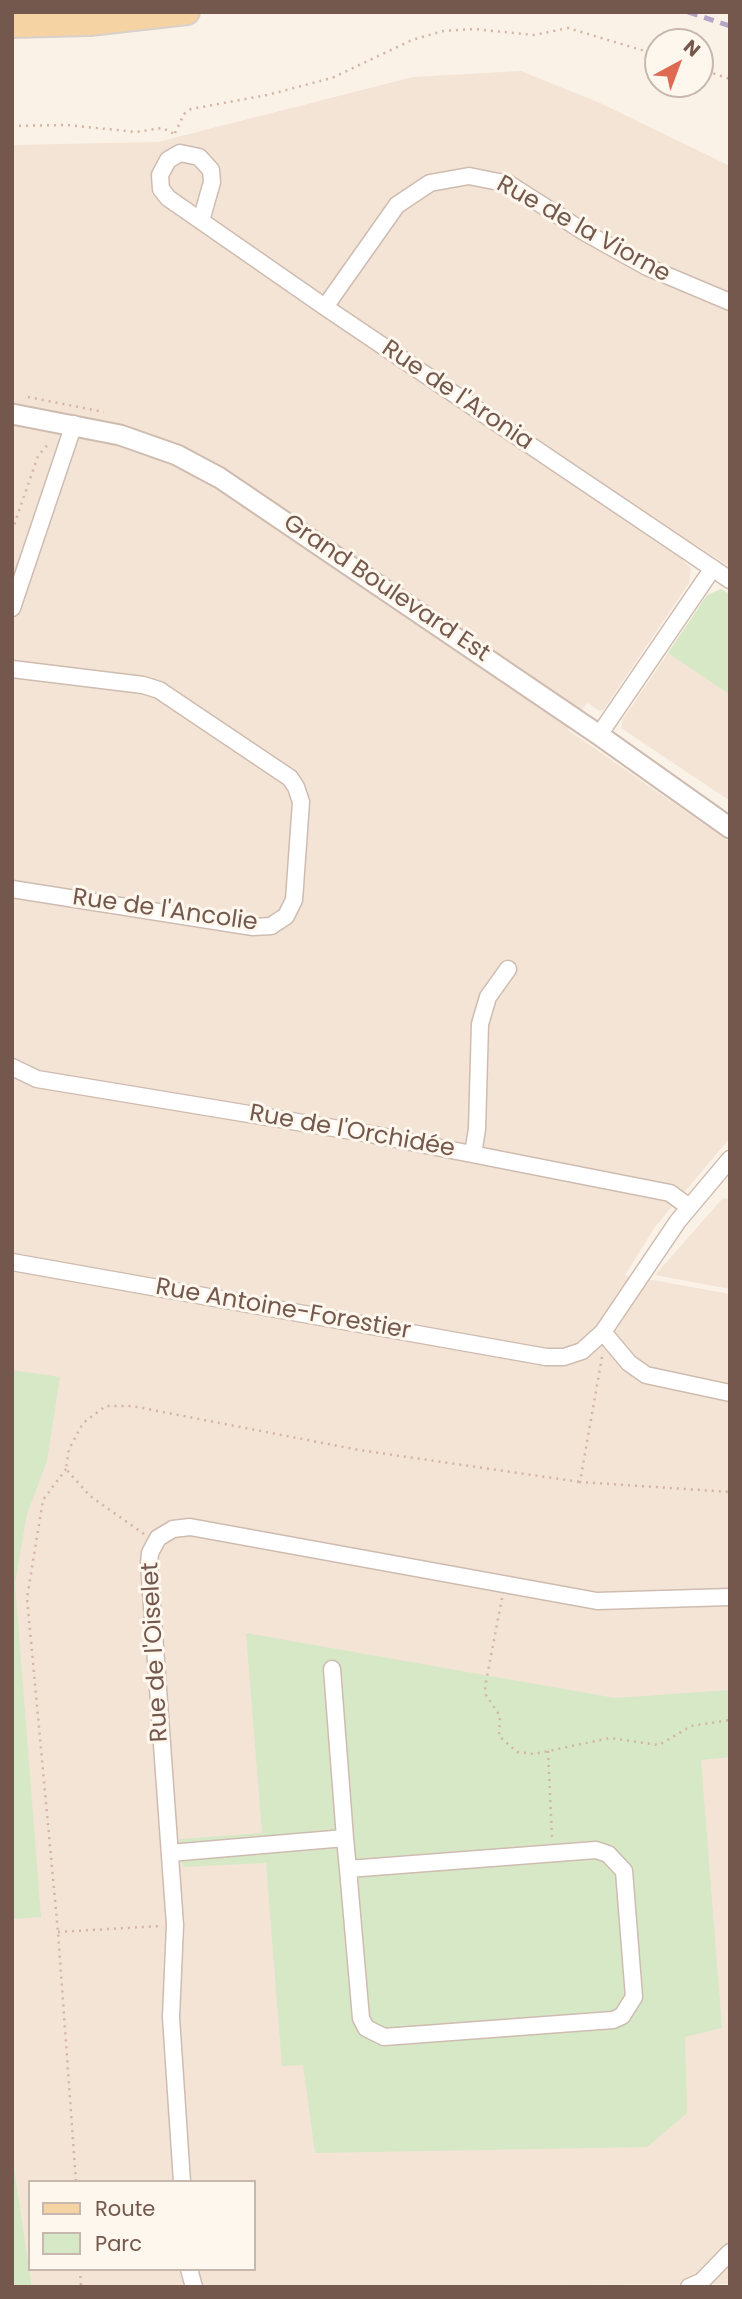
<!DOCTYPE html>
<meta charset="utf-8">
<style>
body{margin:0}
#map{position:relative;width:742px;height:2299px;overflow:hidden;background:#fbf2e7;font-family:Poppins,sans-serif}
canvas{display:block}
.frame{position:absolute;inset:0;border:14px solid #74584d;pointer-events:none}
.legend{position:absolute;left:28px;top:2180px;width:228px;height:91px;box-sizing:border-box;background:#fef7ed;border:2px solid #c7b7ad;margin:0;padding:9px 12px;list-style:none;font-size:21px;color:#74584d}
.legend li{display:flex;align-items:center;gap:14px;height:35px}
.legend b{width:35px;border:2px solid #c7b7ad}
.north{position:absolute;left:644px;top:28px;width:70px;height:70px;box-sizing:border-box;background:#fef7ed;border:2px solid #c7b7ad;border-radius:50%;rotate:41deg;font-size:19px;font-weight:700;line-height:28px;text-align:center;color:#74584d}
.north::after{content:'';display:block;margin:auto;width:24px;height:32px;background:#df6a53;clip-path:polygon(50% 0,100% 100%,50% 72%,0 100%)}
</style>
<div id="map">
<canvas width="742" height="2299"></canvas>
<div class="frame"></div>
<ul class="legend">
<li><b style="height:9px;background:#f6d3a3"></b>Route</li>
<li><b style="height:19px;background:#d6e8c6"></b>Parc</li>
</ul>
<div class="north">N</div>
</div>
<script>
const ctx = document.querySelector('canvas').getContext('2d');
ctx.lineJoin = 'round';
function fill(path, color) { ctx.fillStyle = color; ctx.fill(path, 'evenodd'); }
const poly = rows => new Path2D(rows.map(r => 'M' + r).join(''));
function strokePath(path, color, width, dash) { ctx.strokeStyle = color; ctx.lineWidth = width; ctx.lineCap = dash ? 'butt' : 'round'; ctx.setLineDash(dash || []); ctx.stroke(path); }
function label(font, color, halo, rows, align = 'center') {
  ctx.font = font + ' Poppins,sans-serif'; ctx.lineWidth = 6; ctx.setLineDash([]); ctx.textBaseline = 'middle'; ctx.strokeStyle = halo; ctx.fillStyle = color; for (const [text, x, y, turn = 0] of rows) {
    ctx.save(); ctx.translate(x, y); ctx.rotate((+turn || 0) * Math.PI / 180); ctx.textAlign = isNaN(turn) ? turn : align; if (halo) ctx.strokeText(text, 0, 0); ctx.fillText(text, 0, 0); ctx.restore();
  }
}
const residential = poly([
 [521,71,600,103,730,166,730,567,693,543,682,560,691,568,689,583,604,709,600,711,587,703,568,730,730,842,730,1138,655,1227,625,1275,730,1294,730,2284,32,2287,12,2153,12,145,158,142,413,77],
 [30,2182,254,2182,254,2269,30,2269],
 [668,653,730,695,730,801,621,728,623,719],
 [723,1198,730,1199,730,1289,655,1275]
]);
const green = poly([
 [721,589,730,594,730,695,668,653,707,595],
 [12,1370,60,1377,47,1461,27,1514,15,1583,41,1917,12,1919],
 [246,1633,615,1698,730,1690,730,1757,701,1760,722,2028,685,2037,687,2113,647,2147,315,2153,303,2065,282,2066,266,1863,183,1867,180,1839,262,1833],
 [12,2153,32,2287,12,2287]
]);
const path = poly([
 [700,69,730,79],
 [12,126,67,125,136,132,162,128,175,134],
 [175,133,184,114,191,109,267,95,332,78,412,40,443,31,474,29,534,35,568,28,658,55],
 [28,397,104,412],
 [12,531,38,456,50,442],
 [602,1357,580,1482,730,1492],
 [66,1469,43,1500,27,1598,58,1932,76,2182],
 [144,1534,90,1496,66,1469,69,1449,83,1423,106,1406,132,1406,359,1450,580,1482],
 [502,1598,485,1687,486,1695,500,1716,499,1736,517,1752,534,1754,610,1738,659,1745,691,1726,730,1720],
 [548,1751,552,1838],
 [58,1932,160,1926],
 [80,2269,81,2287]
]);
const minor = poly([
 [201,221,212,182,211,170,199,157,180,153,168,160,160,175,161,189,168,198,325,307,730,580],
 [325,307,397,205,430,183,469,176,509,184,586,233,647,267,730,302],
 [12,608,74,424],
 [12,669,143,685,159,690,290,778,296,787,301,802,294,900,286,916,271,926,253,927,12,889],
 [599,735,713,568],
 [12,1067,37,1079,370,1134,670,1193,689,1207],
 [473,1154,477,1129,480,1024,488,997,508,969],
 [12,1262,546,1357,564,1357,582,1351,603,1332,678,1221,730,1159],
 [603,1332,629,1363,646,1375,730,1393],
 [332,1669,345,1838,348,1869,361,2018,366,2028,384,2037,613,2020,622,2016,634,1997,624,1871,608,1854,596,1850,348,1869],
 [170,1853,345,1838],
 [182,2182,171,2017,175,1925,149,1564,150,1553,158,1538,173,1529,190,1527,597,1601,730,1597],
 [189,2269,194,2287],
 [689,2287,701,2282,730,2252]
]);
const tertiary = poly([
 [12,414,120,435,177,455,220,478,599,735,730,828]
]);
const primary = poly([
 [12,25,90,23,187,12]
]);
const rail = poly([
 [688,12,730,26]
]);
const streetNames = [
 ["Rue de la Viorne",583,230,29],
 ["Rue de l'Aronia",457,396,34],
 ["Grand Boulevard Est",386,589,34],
 ["Rue de l'Ancolie",165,911,8],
 ["Rue de l'Orchidée",352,1132,10],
 ["Rue Antoine-Forestier",283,1310,10],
 ["Rue de l'Oiselet",156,1652,-93]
];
fill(residential, '#f3e4d6');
fill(green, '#d6e8c6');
strokePath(minor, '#cfbcb1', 19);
strokePath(tertiary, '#cfbcb1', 23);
strokePath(primary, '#d8d0cd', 28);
strokePath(path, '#d4b4a3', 2.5, [2, 5]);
strokePath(minor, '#fff', 16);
strokePath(tertiary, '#fff', 19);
strokePath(primary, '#f6d3a3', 24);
strokePath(rail, '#b5a6c5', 5, [10, 7]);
label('24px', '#74584d', '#fef7ed', streetNames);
</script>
